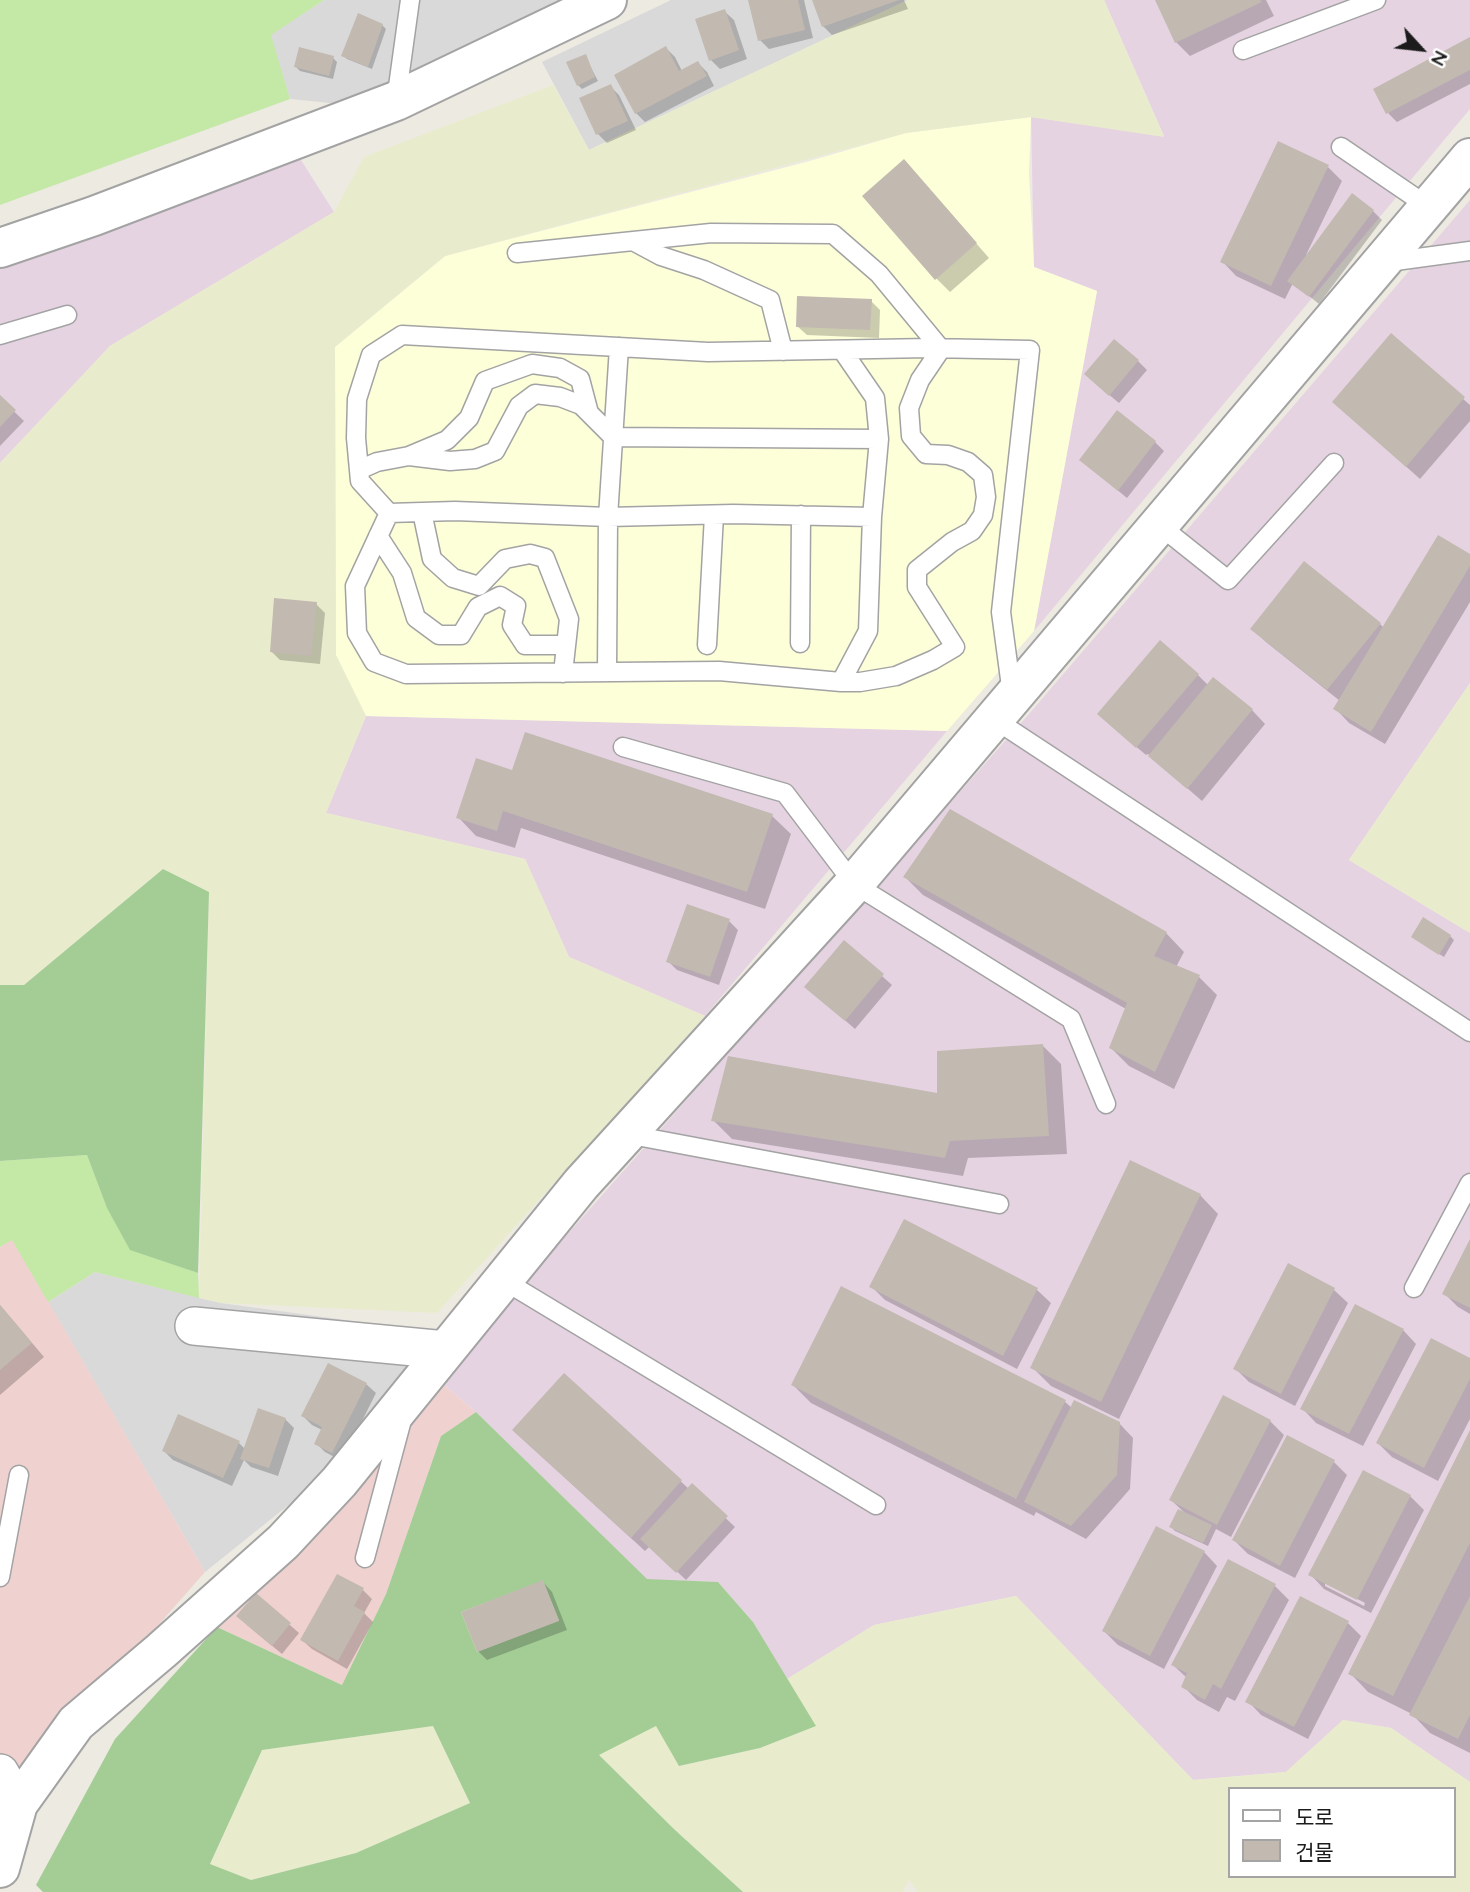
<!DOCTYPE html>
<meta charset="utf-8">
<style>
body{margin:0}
#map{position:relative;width:1470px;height:1892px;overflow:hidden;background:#edeae1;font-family:Quicksand,"Noto Sans KR",sans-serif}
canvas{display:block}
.legend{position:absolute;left:1228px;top:1787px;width:228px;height:91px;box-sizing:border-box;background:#fff;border:2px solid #a4a4a4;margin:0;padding:9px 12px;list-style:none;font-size:21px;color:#1c1c1c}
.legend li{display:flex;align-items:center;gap:14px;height:35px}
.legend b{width:35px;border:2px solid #a4a4a4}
.north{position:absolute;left:1386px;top:14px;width:70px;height:70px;-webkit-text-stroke:5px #fff;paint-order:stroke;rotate:117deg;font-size:19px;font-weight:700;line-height:28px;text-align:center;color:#1c1c1c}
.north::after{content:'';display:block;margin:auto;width:24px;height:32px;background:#1c1c1c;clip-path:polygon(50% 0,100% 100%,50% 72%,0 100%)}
</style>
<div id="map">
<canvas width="1470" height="1892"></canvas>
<ul class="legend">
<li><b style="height:9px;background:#fff"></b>도로</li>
<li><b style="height:19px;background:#c2b9b1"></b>건물</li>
</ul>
<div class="north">N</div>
</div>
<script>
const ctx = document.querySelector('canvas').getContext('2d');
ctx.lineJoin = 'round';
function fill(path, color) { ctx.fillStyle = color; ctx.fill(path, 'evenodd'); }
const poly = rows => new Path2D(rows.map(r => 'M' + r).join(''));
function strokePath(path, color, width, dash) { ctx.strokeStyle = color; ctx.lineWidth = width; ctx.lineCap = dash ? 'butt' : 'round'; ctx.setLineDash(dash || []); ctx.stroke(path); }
const residential = poly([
 [324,0,562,0,424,70,340,104,290,99,270,35],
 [671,0,908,0,589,150,542,62],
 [95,1272,221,1303,440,1333,316,1483,205,1572,48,1302]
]);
const commercial = poly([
 [12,1239,205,1572,1,1804,0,1808,0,1247],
 [438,1380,476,1412,441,1436,386,1594,342,1685,217,1627]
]);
const industrial = poly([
 [1104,0,1470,0,1470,109,1034,631,1097,291,1034,267,1031,117,1164,136],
 [299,157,334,212,110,346,0,463,0,264],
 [1470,200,1470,683,1349,860,1470,933,1470,1782,1391,1728,1343,1720,1286,1772,1193,1780,1016,1596,874,1625,787,1679,753,1622,718,1582,647,1580,476,1412,438,1380,1029,714],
 [366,716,947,731,705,1016,569,957,525,859,326,813]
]);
const education = poly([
 [1031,117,1029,173,1034,267,1097,291,1034,631,947,731,366,716,336,656,335,347,445,256,806,162,906,133]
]);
const farmland = poly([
 [908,0,1104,0,1164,137,1031,117,906,133,445,256,335,347,336,655,366,716,326,813,525,859,569,957,705,1016,437,1313,221,1303,199,1298,209,892,163,869,24,985,0,985,0,463,110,346,334,212,364,157,553,85,589,150],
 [1470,683,1470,933,1349,860],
 [1016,1596,1193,1780,1286,1772,1343,1720,1391,1728,1470,1782,1470,1892,918,1892,909,1880,902,1892,743,1892,675,1830,599,1755,656,1726,680,1766,760,1748,815,1726,787,1679,874,1625],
 [1230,1789,1454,1789,1454,1876,1230,1876],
 [433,1726,470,1803,356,1853,251,1880,210,1865,262,1750]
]);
const grass = poly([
 [0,0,324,0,271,35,290,99,0,205],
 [87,1155,107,1207,130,1249,198,1273,199,1298,95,1272,48,1302,12,1240,0,1247,0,1161]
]);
const forest = poly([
 [163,869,209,892,198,1273,130,1250,107,1208,87,1155,0,1161,0,985,24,985],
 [476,1412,647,1579,718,1582,753,1622,816,1726,760,1748,679,1766,656,1726,599,1755,675,1830,743,1892,43,1892,36,1885,115,1739,217,1627,342,1685,386,1594,441,1436],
 [543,1581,559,1620,477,1652,461,1612],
 [433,1726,470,1803,356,1853,251,1880,210,1864,262,1750]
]);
const shadow = poly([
 [750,0,804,0,813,38,769,49,760,40],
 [814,0,904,0,908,9,832,35,823,26],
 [1156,0,1266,0,1274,16,1190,56,1176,42],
 [724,11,734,20,747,59,720,69,711,60],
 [382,25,386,29,372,69,347,59,343,55],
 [1470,40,1470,84,1397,122,1388,113],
 [666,48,675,57,682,71,698,63,707,72,714,86,645,122,636,113],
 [585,56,598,81,582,89,578,85],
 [333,58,337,62,333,79,300,71,296,67],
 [610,86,619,95,636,130,607,143,598,134,581,99],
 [1328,167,1342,181,1306,255,1373,211,1382,220,1319,304,1293,283,1285,299,1236,276,1223,262],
 [917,176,989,258,950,292,936,278],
 [871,301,880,310,879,338,807,335,797,326],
 [1391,336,1470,405,1470,421,1420,479,1334,402],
 [1138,361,1147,370,1119,403,1095,383],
 [0,398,24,421,0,446],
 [1155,442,1164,451,1127,498,1081,460],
 [1470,556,1470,602,1385,744,1349,723,1336,709,1340,701,1266,642,1252,628,1380,624,1384,628],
 [316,604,325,613,320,664,280,660,271,651],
 [1198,675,1208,685,1252,710,1265,724,1202,801,1148,754,1146,755,1108,723],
 [526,734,772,816,791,834,765,909,521,828,515,848,476,836,458,817,514,772],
 [905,877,1166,933,1184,952,1176,967,1199,977,1217,995,1174,1089,1129,1066,1111,1048,1126,1009,923,895],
 [729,921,738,930,719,985,677,970,668,961],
 [1450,936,1454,940,1444,957,1413,937],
 [844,942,892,985,855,1029,816,995],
 [1043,1046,1061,1064,1067,1154,968,1158,963,1176,732,1139,713,1120,938,1095],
 [1200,1195,1218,1214,1119,1419,1051,1386,1032,1367],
 [1470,1242,1470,1314,1458,1307,1444,1293],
 [1288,1266,1334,1290,1348,1303,1295,1406,1249,1382,1235,1368],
 [871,1286,1037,1290,1051,1303,1017,1369,885,1300],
 [0,1305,44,1357,0,1395],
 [1403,1330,1416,1344,1363,1446,1316,1423,1303,1409],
 [1470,1360,1470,1419,1438,1481,1392,1457,1378,1443],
 [564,1375,689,1489,692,1486,735,1527,686,1580,650,1546,645,1551,528,1444],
 [366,1384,376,1393,342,1461,325,1452,316,1443,322,1430,312,1425,303,1416],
 [793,1385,1064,1401,1072,1408,1119,1423,1133,1438,1130,1489,1086,1539,1036,1512,1034,1516,811,1403],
 [285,1419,294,1428,278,1476,251,1467,244,1460,232,1486,173,1460,164,1451,239,1443,245,1449],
 [1270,1421,1284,1435,1231,1537,1216,1529,1208,1546,1175,1531,1171,1527,1186,1514,1171,1500],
 [1470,1434,1470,1753,1430,1733,1412,1714,1368,1692,1350,1673],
 [1334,1462,1347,1475,1295,1578,1248,1554,1234,1540],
 [1410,1496,1424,1510,1371,1613,1324,1589,1311,1575],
 [1325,1582,1365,1603,1364,1606,1325,1586],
 [1204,1552,1217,1566,1164,1669,1118,1645,1104,1631],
 [543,1582,552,1592,567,1630,487,1660,478,1651],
 [1275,1586,1289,1600,1235,1701,1227,1697,1219,1712,1197,1700,1183,1686,1187,1678,1173,1665],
 [363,1590,372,1599,364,1613,373,1622,347,1669,312,1649,302,1640],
 [256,1595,299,1633,282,1654,247,1625],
 [1348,1623,1361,1636,1308,1739,1261,1715,1248,1701]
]);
const building = poly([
 [748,0,798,0,805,30,758,41],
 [812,0,899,0,822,27],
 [1155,0,1260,0,1262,2,1175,43],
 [725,9,739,50,709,61,695,19],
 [358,13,383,24,368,67,341,56],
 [1470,37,1470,70,1386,114,1373,89],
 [666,46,679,71,698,61,707,76,635,114,614,75],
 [299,47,334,56,329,76,294,67],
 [586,54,595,77,577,86,566,62],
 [611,84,628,121,596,135,579,98],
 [1278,141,1329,165,1271,286,1220,262],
 [904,159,977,243,935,280,862,196],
 [1352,193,1374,210,1309,297,1287,281],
 [797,296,872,299,870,330,796,327],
 [1391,333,1465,397,1406,467,1332,402],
 [1114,339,1139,360,1109,396,1084,374],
 [0,395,16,410,0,427],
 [1117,410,1156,441,1118,491,1079,460],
 [1438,535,1470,554,1470,566,1371,732,1333,709],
 [1304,561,1381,623,1327,690,1250,629],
 [274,598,317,602,311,656,270,652],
 [1160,640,1199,674,1136,748,1097,714],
 [1213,677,1253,709,1187,789,1148,756],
 [525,732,773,814,747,892,503,811,497,831,456,818,476,758,512,770],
 [950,809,1167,932,1154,956,1200,975,1155,1072,1109,1048,1127,1003,903,877],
 [687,904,730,919,710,977,666,962],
 [1423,917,1451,935,1439,955,1411,937],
 [844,940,884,974,845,1021,804,987],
 [1043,1044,1049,1136,950,1141,945,1158,711,1121,728,1056,937,1093,937,1051],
 [1130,1160,1201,1194,1101,1402,1030,1368],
 [904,1219,1038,1288,1003,1356,869,1287],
 [1470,1239,1470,1308,1442,1294],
 [1288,1263,1335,1288,1281,1394,1233,1369],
 [841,1286,1066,1400,1016,1499,791,1385],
 [1355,1304,1404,1329,1349,1434,1300,1409],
 [0,1305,32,1343,0,1370],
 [1431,1338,1470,1358,1470,1379,1424,1468,1376,1443],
 [328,1363,367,1383,332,1453,314,1444,322,1427,301,1416],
 [564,1373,682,1480,631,1538,512,1430],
 [1223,1395,1271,1420,1217,1525,1169,1500],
 [1074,1400,1120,1422,1117,1475,1071,1526,1024,1502],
 [258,1408,286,1418,269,1468,240,1459],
 [178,1414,240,1441,223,1478,162,1451],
 [1470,1430,1470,1543,1393,1696,1348,1674],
 [1287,1435,1335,1460,1280,1566,1232,1540],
 [1363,1470,1411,1495,1357,1600,1308,1575],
 [692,1483,728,1516,676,1573,640,1539],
 [1178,1509,1212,1525,1203,1543,1169,1527],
 [1156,1526,1205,1551,1150,1656,1102,1631],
 [1228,1559,1276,1584,1221,1689,1213,1684,1205,1700,1181,1687,1187,1673,1171,1665],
 [337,1574,364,1588,354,1606,365,1612,338,1661,300,1640],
 [543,1580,559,1621,477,1652,461,1612],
 [256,1593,291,1623,272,1646,236,1616],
 [1300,1596,1349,1621,1294,1727,1245,1702],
 [1470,1596,1470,1715,1458,1739,1409,1715]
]);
const service = poly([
 [1243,50,1376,0],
 [396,101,410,0],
 [1341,147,1429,207],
 [633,241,661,256,704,270,770,300,783,351],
 [517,253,711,233,833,234,879,274,941,349,920,380,909,408,911,436,926,454,948,455,968,462,983,475,986,497,983,515,972,531,952,542,917,570,917,587,955,647,933,660,896,676,860,682,841,682],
 [1388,262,1470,251],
 [0,335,67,315],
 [842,350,875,398,879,439,872,517],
 [409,456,447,440,469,418,485,381,532,364,560,368,580,379,589,413],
 [359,470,377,462,409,456,450,461,475,459,495,451,519,406,535,394,560,397,581,405,613,437,879,439],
 [422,512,432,559,453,578,479,586,505,559,530,554,545,558,569,619,563,673],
 [389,513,455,511,608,517,733,514,872,517,868,631,841,682,719,671,406,674,374,662,357,633,355,586,389,513,360,481,356,438,357,399,371,355,402,335,708,352,929,348,1030,350,1001,612,1012,694],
 [1159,525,1228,580,1334,463],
 [378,536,402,573,416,618,439,635,461,635,478,607,500,596,516,606,512,625,525,645,566,645],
 [800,643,801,515],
 [707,645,714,515],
 [607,672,608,517,619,347],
 [994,719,1470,1032],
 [623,747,785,793,854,884,1071,1019,1106,1104],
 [626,1134,999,1204],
 [503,1280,876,1505],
 [1414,1288,1470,1183],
 [365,1558,402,1420],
 [0,1577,19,1475]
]);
const minor = poly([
 [194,1326,446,1350],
 [0,1773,18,1804]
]);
const tertiary = poly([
 [0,248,94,216,396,101,607,0],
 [0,1868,18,1804,76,1723,161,1651,283,1542,339,1482,581,1184,854,884,1470,158]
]);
fill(residential, '#dad9d9');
fill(commercial, '#efd2d0');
fill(industrial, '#e6d3e2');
fill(education, '#fdffd9');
fill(farmland, '#e9eccc');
fill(grass, '#c4e8a6');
fill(forest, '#a4cd96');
fill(shadow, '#0003');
fill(building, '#c2b9b1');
strokePath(service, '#a3a3a3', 21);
strokePath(minor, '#a3a3a3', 40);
strokePath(tertiary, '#a3a3a3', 42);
strokePath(service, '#fff', 18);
strokePath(minor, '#fff', 37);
strokePath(tertiary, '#fff', 38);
</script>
